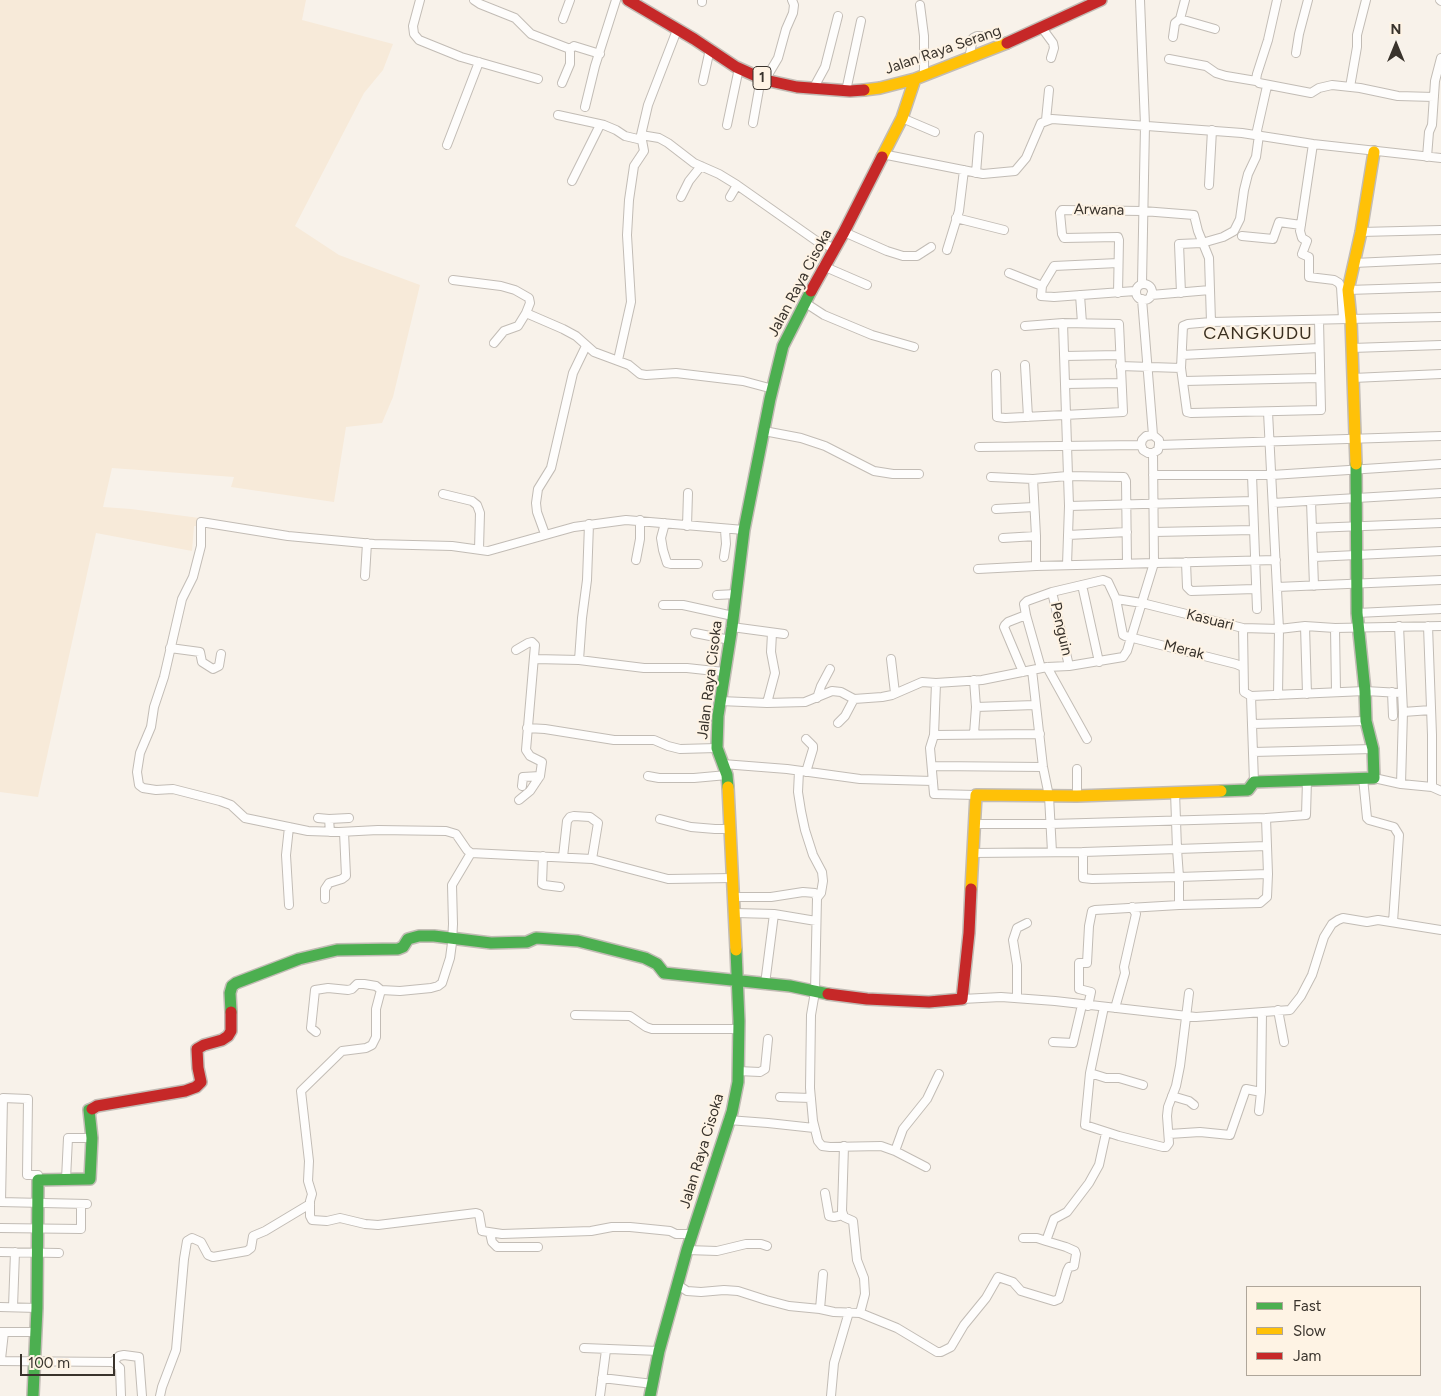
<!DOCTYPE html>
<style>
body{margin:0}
#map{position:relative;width:1441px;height:1396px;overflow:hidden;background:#f8f2ea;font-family:Figtree,sans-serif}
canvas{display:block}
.legend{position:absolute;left:1246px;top:1286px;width:175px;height:90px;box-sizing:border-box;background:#fef3e4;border:1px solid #afa69a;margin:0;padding:6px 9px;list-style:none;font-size:15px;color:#39332c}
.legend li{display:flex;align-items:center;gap:10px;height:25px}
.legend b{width:25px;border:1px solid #afa69a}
.north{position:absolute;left:1371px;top:20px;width:50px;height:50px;-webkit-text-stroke:4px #fef3e4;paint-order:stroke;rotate:0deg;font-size:14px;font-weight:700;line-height:20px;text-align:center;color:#39332c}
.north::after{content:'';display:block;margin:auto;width:18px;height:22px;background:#39332c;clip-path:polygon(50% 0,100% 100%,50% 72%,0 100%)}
.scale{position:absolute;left:20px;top:1354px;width:95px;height:22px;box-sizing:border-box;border:2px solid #39332c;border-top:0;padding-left:6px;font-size:15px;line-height:18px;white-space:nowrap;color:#39332c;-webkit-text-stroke:4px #fef3e4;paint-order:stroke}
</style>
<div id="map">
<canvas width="1441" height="1396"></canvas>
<ul class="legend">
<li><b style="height:6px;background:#4caf50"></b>Fast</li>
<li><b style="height:6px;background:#ffc107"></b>Slow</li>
<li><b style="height:6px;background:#c62828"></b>Jam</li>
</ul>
<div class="north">N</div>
<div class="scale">100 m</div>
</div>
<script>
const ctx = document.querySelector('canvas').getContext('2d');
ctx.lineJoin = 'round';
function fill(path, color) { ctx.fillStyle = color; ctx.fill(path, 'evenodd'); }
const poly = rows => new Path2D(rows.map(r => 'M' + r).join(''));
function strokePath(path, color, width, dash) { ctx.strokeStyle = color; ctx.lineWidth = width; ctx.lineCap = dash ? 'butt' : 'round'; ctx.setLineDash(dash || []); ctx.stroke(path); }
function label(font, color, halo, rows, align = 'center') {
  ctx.font = font + ' Figtree,sans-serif'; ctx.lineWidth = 4; ctx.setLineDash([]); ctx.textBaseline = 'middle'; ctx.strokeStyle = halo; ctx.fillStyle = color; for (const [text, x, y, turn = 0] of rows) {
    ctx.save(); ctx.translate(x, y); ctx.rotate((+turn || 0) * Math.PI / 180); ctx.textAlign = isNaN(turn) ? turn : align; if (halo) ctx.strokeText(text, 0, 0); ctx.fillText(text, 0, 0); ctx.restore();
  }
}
const built = poly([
 [0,0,306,0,302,20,393,44,383,70,364,93,295,226,339,255,420,285,393,397,382,423,346,427,334,502,231,487,234,477,112,468,103,507,131,509,207,519,208,527,194,526,192,551,96,533,38,797,0,792]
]);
const street = poly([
 [420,0,413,26,414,34,419,40,461,57,538,79],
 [474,0,480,4,515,18,531,34,570,49,570,64,562,83],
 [1140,0,1145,125,1142,283],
 [1277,0,1268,40,1257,74,1256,80,1259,83,1311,93,1319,88,1332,85,1360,88,1398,96,1434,97],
 [1440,0,1441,1],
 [702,2,702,0],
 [920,5,924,36,924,76],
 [563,19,570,0],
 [1180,19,1215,29],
 [1042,28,1053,43,1054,48,1051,58],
 [1173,37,1175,23,1180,19,1185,0],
 [570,49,574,46,600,54],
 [1296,53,1299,34,1308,0],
 [969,59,973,38,977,36,986,36],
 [1169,59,1206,66,1216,73,1226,76,1256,81],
 [765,80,778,58,786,29,793,13,794,5,792,0],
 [703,81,710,49],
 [1350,87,1357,47,1357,35,1366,0],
 [813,89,825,67,838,16],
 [846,91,861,21],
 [585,107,595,66,616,0],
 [558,115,604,125,616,130,625,136,642,140],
 [902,118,935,132],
 [1046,120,1049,90],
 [753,123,761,78],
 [727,125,739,68],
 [641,135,659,138,668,143,694,163,719,174,737,185,818,242,834,248],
 [1256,135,1267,86],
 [1313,144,1300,231,1302,238,1307,241,1302,254,1309,257,1309,277,1334,280,1339,283,1341,287,1343,319],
 [447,145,479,62],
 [882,154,983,174,1015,171,1026,158,1041,123,1052,119,1242,133,1313,144,1441,158],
 [1427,157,1429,132,1432,125,1435,81,1441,58],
 [976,173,979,136],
 [572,181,600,125],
 [1209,185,1212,130],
 [681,197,689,181,701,166],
 [730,197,737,185],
 [956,218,1004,230],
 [844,232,887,251,903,256,917,256,931,247],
 [1361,232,1441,230],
 [1242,236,1273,239,1279,222,1301,225],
 [947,250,959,211,964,170],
 [1118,263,1054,266,1042,286,1041,296,1054,297,1135,291],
 [1354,263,1441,259],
 [823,266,867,285],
 [1009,273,1042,286],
 [453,280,501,286,515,290,529,298,530,303,526,313,518,326,504,331,494,343],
 '1136 292a8 8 0 1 1 16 0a8 8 0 1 1-16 0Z',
 [1348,290,1441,287],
 [1118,293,1119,240,1118,237,1064,238,1062,234,1060,213,1062,210,1143,211,1194,215,1198,231,1209,258,1210,290],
 [1181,293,1179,244,1202,243,1223,237,1234,231,1240,219,1244,190,1248,174,1256,157,1259,135],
 [1080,295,1082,323],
 [1151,295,1210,290,1211,322,1441,317],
 [1142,299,1153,435,1159,440,1159,445,1158,450,1153,453,1148,453,1143,450,1141,445,1142,440,1146,436,1153,435],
 [804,302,824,315,872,335,914,347],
 [526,313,563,329,576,336,594,352,629,365,640,374,646,375,676,373,743,381,773,389],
 [1211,322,1188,324,1183,326,1181,368,1187,412,1191,413,1321,410,1319,320],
 [1063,323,1069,506,1067,565],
 [1352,348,1441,345],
 [1182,355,1319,348],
 [1064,356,1120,355],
 [618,360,631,302,627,235,629,200,634,166,644,151,641,135,648,105,677,30],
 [1025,365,1028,417],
 [1120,366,1181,368],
 [996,374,997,417,1005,418,1123,412,1119,324,1063,323,1025,326],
 [1353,378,1441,374],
 [1184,381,1320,378],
 [1066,384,1121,383],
 [1268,412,1279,629,1278,695],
 [764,431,801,438,825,446,874,471,893,474,919,474],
 [1159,445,1441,436],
 [979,447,1141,445],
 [1153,475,1272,475,1441,464],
 [1252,475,1257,609],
 [991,477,1033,479,1067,476,1124,477,1126,481,1127,563],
 [1033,479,1036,536,1036,566],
 [443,494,472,501,477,505,480,513,479,549],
 [1311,501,1314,586],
 [1273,503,1441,493],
 [1069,506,1253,501],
 [996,509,1034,507],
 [665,523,661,538,663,550,667,563,671,564,698,564],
 [687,526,688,493],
 [1313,528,1441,523],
 [1154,532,1254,530],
 [545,534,537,512,536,503,538,489,551,468,573,373,586,346],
 [1068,535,1127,532],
 [1003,538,1036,536],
 [724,557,726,544,725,530],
 [1314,557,1441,551],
 [636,560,640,539,640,520],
 [1186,562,1187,587,1191,591,1255,589],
 [978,569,1036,566,1276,560],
 [365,576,367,543],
 [1082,585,1099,662],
 [1277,587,1441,580],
 [1052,592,1069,666],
 [717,595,736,594],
 [1116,599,1123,635,1125,636,1236,664,1243,667],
 [663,605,683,605,733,616],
 [1357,613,1441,609],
 [1026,615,1041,668],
 [1305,626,1307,694],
 [1399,626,1403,712,1401,784],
 [1428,626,1432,735,1432,787],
 [732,627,784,634],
 [1243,628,1244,692,1251,696,1254,782],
 [1335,628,1336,692],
 [695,633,730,640],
 [170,648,200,652,202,662,213,669,219,666,221,654],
 [516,650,528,643,532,642,535,645,526,750,530,756,542,762,540,776,530,791,519,800],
 [535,659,579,660,644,668,687,668,724,672],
 [891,659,895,693],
 [579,660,582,618,587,580,589,524],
 [1047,667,1087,739],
 [1032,670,1043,767,1049,796,1052,852],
 [1023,672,1004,627,1005,625,1008,622,1026,615,1024,604,1027,601,1052,592,1103,580,1108,582,1116,599,1142,603,1243,628,1279,629,1305,626,1335,628,1441,626],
 [974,680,976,707,974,734],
 [936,683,934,735,930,748,934,794,976,795],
 [1392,692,1393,716],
 [1251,696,1365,691,1401,693],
 [817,698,821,686,830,669],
 [720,701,767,703,805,702,832,691,841,692,854,699,882,697,892,695,922,682,936,683,982,680,1047,667,1069,666,1123,657,1127,651,1154,563,1153,453],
 [767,703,775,673,771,652,772,633],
 [976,707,1035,705],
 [1403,712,1431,710],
 [838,723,845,716,854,699],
 [1252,724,1366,721],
 [527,728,545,729,614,740,654,740,668,746,680,749,717,748],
 [934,735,1040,734],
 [1253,752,1373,749],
 [723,764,787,769,860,779,933,781],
 [932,766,1043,767],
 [799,771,798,792,801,811,805,830,813,855,822,872,823,881,821,893,817,898],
 [806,772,813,749,813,746,806,739],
 [648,776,659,778,694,778,727,775],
 [1363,778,1367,818,1369,820,1394,827,1399,835,1393,922],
 [1374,778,1401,784,1432,787,1441,791],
 [522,786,523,777,540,776],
 [1175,792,1177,849,1267,846],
 [1077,796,1077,769],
 [318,818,329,819,330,832],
 [329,819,349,818],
 [660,819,691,827,715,829,730,829],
 [974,824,1050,824,1266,818],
 [289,827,286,855,289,905],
 [1083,852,1177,849,1179,877,1268,874],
 [972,853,1083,852,1083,878,1092,879,1179,877,1179,905,1260,903,1267,897,1268,874,1266,818,1306,815,1307,780],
 [543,856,542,884,544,885,560,887],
 [563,857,567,821,570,817,574,816,590,817,598,823,592,859],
 [733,878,668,879,592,859,471,853,467,850,456,834,446,831,378,830,339,832,308,831,245,818,231,805,220,801,173,789,156,790,143,788,139,785,137,772,140,753,151,727,154,707,164,677,182,599,193,577,201,546,201,522,288,536,374,544,452,546,488,551,574,527,626,520,744,530],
 [734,897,771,897,803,892,815,893,817,898,815,992,811,1015,810,1088,813,1121,818,1141,822,1146,830,1147,881,1146,895,1151,926,1167],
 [325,899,325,889,329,883,342,879,346,876,344,832],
 [735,913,774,914,816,921],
 [765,984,774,914],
 [381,990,376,1009,376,1037,372,1045,366,1048,342,1051,301,1091,309,1161,308,1181,312,1194,310,1201,310,1216,312,1220,327,1221,340,1218,365,1224,378,1225,476,1213,479,1214,482,1231,502,1234,591,1231,612,1227,630,1227,670,1231,676,1234,692,1234],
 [1017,998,1017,965,1013,940,1017,928,1027,923],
 [962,999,1001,997,1055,1001,1196,1017,1290,1010,1301,996,1312,975,1324,937,1332,924,1338,920,1343,918,1367,922,1378,920,1441,930],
 [1088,1006,1091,992,1079,989,1079,963,1087,963,1089,926,1092,911,1095,910,1179,905],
 [1115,1008,1125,973,1124,967,1136,914,1132,907],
 [1278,1010,1284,1042],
 [575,1015,630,1016,646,1027,652,1029,739,1029],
 [316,1032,311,1028,315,990,328,988,348,990,352,989,357,984,364,984,376,986,381,990,400,991,431,988,438,986,442,983,450,958,452,943,453,924,452,885,471,853],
 [1053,1042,1073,1043,1082,1005],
 [738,1071,760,1072,765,1069,768,1039],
 [1090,1073,1104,1007],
 [1143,1085,1119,1078,1106,1078,1090,1073,1085,1125,1119,1136,1163,1147,1166,1147,1169,1143,1167,1116,1168,1107,1176,1086,1180,1066,1189,993],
 [1172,1096,1189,1101,1194,1105],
 [780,1097,811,1098],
 [1259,1111,1261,1092,1262,1013],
 [728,1120,768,1123,814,1128],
 [1169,1134,1200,1132,1230,1135,1246,1089,1261,1092],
 [844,1146,842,1211,844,1217,853,1221,857,1260,864,1278,865,1294,860,1313],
 [895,1151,903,1129,927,1099,939,1074],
 [66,1179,68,1138,92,1138],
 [825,1193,829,1216,834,1217,843,1215],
 [0,1202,87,1204],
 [1,1202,3,1098,28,1099,27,1175,38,1175,38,1180],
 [0,1228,81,1229,81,1204],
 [490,1233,492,1242,497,1247,538,1247],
 [1023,1238,1037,1238,1046,1241,1054,1219,1067,1212,1089,1183,1099,1165,1106,1133],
 [687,1250,717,1251,746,1244,761,1244,767,1246],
 [0,1252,59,1253],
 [678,1285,687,1291,701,1292,724,1290,738,1291,766,1300,789,1306,820,1309,834,1312,860,1313,897,1328,937,1352,941,1352,951,1347,964,1325,986,1298,998,1277,1013,1282,1021,1291,1054,1301,1059,1299,1067,1271,1069,1267,1074,1266,1076,1254,1075,1251,1066,1247,1046,1241],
 [0,1307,37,1308],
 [13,1307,15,1252],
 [820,1309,823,1274],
 [0,1332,35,1332],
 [584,1348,659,1351],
 [1,1359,4,1332],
 [0,1361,113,1362,120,1368,121,1396],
 [113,1362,119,1356,124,1355,139,1357,142,1396],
 [602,1378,653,1384],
 [160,1396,162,1387,176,1350,184,1259,187,1241,192,1238,201,1242,208,1255,213,1257,247,1251,251,1248,253,1236,265,1231,310,1204],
 [600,1396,606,1350],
 [831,1396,834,1363,849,1312]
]);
const fast = poly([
 [728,787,727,775,717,748,718,716,732,627,744,530,770,399,783,346,811,291],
 [1221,791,1248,790,1254,782,1374,778,1373,749,1366,721,1365,691,1357,613,1356,464],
 [231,1012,230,993,232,986,236,983,299,959,337,950,398,949,403,947,408,939,419,936,434,936,491,943,527,942,536,938,578,941,645,958,657,964,664,973,790,986,828,994],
 [33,1396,37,1308,38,1180,90,1179,92,1138,89,1110,92,1109],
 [650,1396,659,1351,687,1250,732,1112,738,1082,739,1021,736,950]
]);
const slow = poly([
 [864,90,880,88,915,79,1007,43],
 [882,157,902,118,915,79],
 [1356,464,1351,320,1348,290,1361,232,1374,152],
 [728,787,736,950],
 [971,889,976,795,1077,796,1221,791]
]);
const jam = poly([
 [628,0,694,39,736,67,765,80,797,87,850,91,864,90],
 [1007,43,1101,0],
 [811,291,844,232,882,157],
 [828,994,867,999,929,1002,962,999,969,933,971,889],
 [92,1109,97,1106,185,1091,196,1087,201,1082,198,1068,197,1049,204,1045,222,1040,228,1036,231,1031,231,1012]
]);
const shields = [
 [762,78,18]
];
const shieldNames = [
 ["1",762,78]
];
const streetNames = [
 ["Jalan Raya Serang",943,50,-19],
 ["Arwana",1099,210,1],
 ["Jalan Raya Cisoka",800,283,-62],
 ["Kasuari",1210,620,14],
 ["Penguin",1061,629,77],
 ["Merak",1184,650,14],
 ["Jalan Raya Cisoka",710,680,-83],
 ["Jalan Raya Cisoka",702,1151,-73]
];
const quarterNames = [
 ["CANGKUDU",1258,334]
];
fill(built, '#f7ead9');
strokePath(street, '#c2bcb5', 10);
strokePath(fast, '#c2bcb5', 14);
strokePath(slow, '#c2bcb5', 14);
strokePath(jam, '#c2bcb5', 14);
strokePath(street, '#fefdfc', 8);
strokePath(fast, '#4caf50', 11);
strokePath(slow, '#ffc107', 11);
strokePath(jam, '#c62828', 11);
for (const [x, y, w] of shields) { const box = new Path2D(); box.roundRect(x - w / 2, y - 11.5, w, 23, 4); ctx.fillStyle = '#fef3e4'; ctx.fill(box); strokePath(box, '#39332c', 1); }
label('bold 14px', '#39332c', null, shieldNames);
label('15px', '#39332c', '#fef3e4', streetNames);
ctx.letterSpacing = '1px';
label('18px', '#3b3021', '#fef3e4', quarterNames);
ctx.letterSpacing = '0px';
</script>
